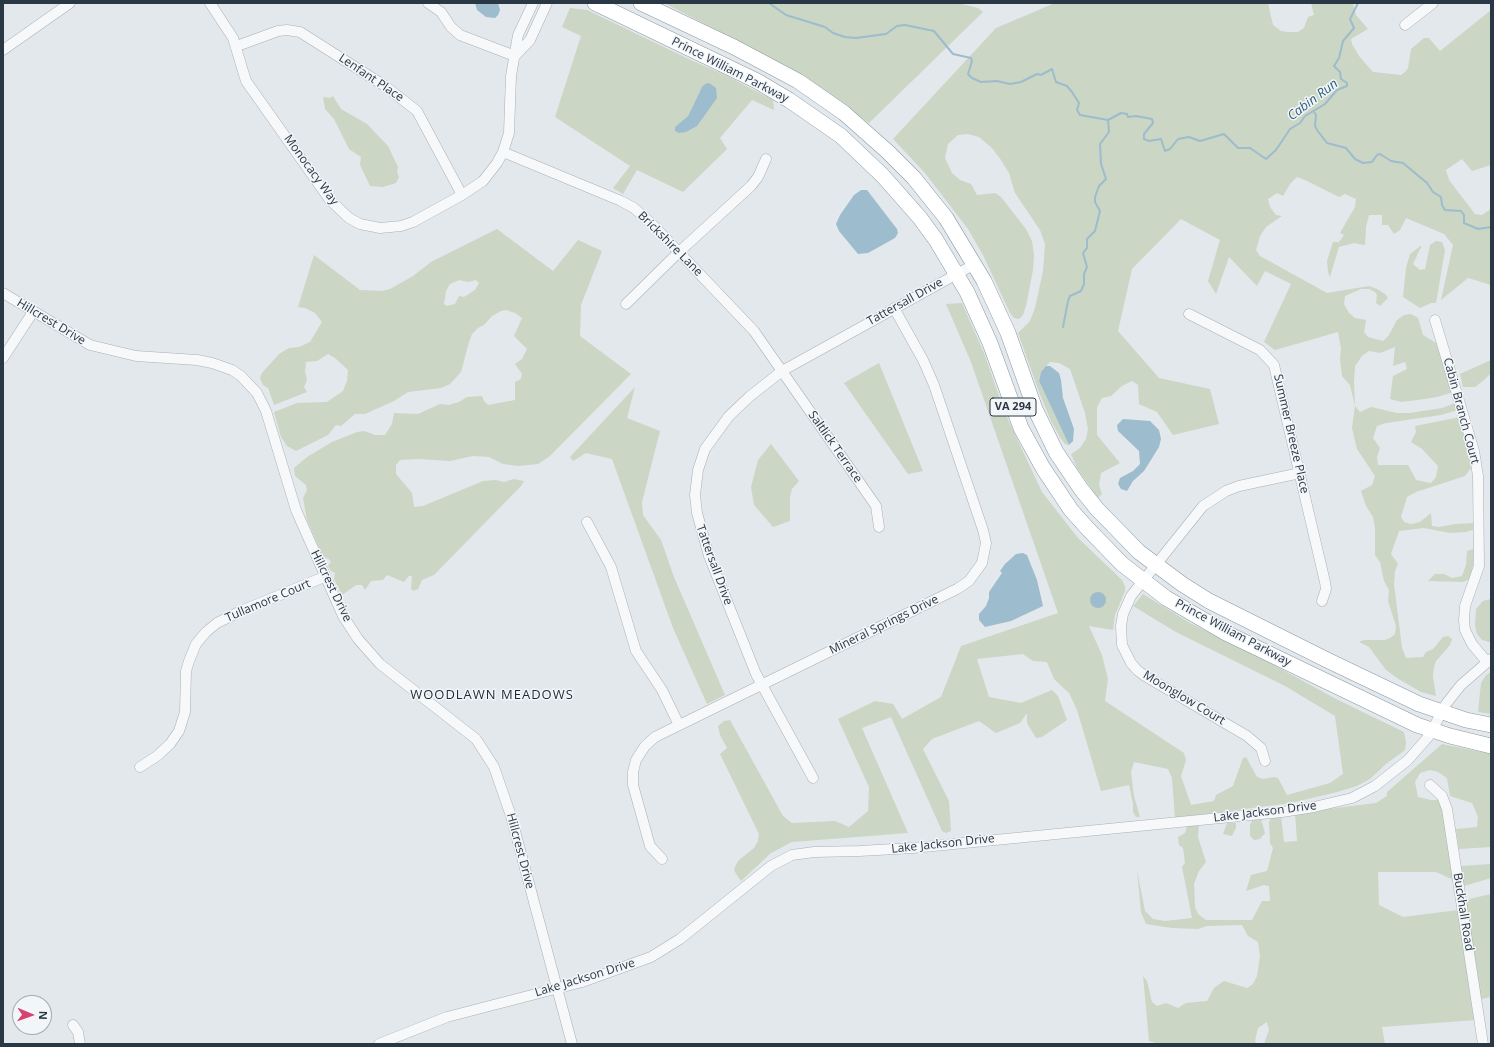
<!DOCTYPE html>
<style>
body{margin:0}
#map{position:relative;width:1494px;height:1047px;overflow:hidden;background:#e3e8ec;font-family:"Open Sans",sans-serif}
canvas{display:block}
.frame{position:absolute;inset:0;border:4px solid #2a3845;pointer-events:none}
.north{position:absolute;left:12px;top:995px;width:40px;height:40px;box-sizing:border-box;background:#f3f6f9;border:1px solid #a3aab1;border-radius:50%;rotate:92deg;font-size:11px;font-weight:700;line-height:16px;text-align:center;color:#2a3845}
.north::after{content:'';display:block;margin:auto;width:14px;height:18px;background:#d64370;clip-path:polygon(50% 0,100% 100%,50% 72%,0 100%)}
</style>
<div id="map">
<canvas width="1494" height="1047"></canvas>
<div class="frame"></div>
<div class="north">N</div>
</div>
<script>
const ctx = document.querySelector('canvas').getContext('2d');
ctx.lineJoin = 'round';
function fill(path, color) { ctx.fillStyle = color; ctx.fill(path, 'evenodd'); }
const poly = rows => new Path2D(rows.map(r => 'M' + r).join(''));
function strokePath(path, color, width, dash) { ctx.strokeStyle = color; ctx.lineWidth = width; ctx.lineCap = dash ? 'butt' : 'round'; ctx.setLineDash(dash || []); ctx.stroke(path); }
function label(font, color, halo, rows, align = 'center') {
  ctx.font = font + ' "Open Sans",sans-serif'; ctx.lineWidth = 3; ctx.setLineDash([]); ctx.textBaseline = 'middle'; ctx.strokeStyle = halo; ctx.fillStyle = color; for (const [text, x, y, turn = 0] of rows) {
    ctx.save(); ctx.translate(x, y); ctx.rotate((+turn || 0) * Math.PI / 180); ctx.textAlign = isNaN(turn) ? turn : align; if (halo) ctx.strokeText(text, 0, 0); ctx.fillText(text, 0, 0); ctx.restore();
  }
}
const green = poly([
 [664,3,958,3,978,8,983,12,869,123,788,67],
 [1055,3,1268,3,1273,25,1281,31,1288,32,1298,32,1304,28,1308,17,1314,15,1311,3,1353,3,1356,15,1368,29,1351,39,1352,44,1359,56,1373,72,1401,75,1406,71,1408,68,1411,49,1424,38,1429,38,1440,51,1491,10,1491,165,1472,171,1462,159,1446,170,1449,180,1475,214,1482,215,1491,209,1491,285,1468,278,1441,300,1453,245,1444,234,1406,218,1400,230,1394,234,1388,225,1382,225,1382,215,1369,215,1366,227,1365,245,1354,243,1339,247,1330,277,1328,272,1327,261,1333,242,1339,242,1344,235,1340,233,1355,207,1356,199,1345,194,1339,197,1305,180,1297,177,1290,184,1283,196,1277,193,1268,199,1270,207,1276,215,1282,216,1266,227,1260,236,1256,250,1260,256,1327,293,1369,286,1377,289,1385,294,1388,298,1380,306,1376,303,1377,295,1375,292,1369,289,1361,289,1345,296,1344,304,1349,313,1355,318,1366,320,1364,332,1368,337,1383,341,1389,335,1397,320,1404,315,1411,314,1418,318,1423,335,1436,343,1453,392,1437,397,1418,400,1401,402,1390,399,1393,376,1407,369,1405,362,1393,366,1395,347,1380,353,1369,351,1362,356,1355,366,1354,383,1355,406,1360,412,1371,407,1397,413,1410,413,1442,408,1455,403,1458,410,1441,415,1386,423,1377,426,1373,438,1380,448,1377,457,1378,465,1408,465,1416,480,1431,483,1436,477,1438,466,1422,449,1411,442,1416,432,1415,426,1460,417,1469,454,1471,468,1465,476,1416,492,1407,497,1401,517,1404,522,1411,524,1420,522,1431,513,1432,526,1439,527,1455,524,1476,523,1476,529,1466,532,1450,533,1424,528,1399,531,1391,554,1398,564,1395,571,1394,584,1402,648,1406,658,1423,657,1426,652,1433,649,1443,637,1448,636,1452,639,1450,645,1436,661,1434,667,1433,677,1436,696,1421,692,1397,678,1386,670,1369,647,1359,642,1364,640,1385,640,1390,638,1395,634,1396,626,1388,601,1389,590,1384,581,1380,562,1375,555,1375,528,1373,517,1366,506,1361,491,1372,485,1375,476,1357,449,1352,428,1355,406,1350,385,1342,376,1340,359,1341,348,1338,332,1275,350,1264,342,1291,284,1265,271,1257,286,1229,257,1216,294,1208,281,1220,240,1181,219,1132,269,1118,331,1159,378,1210,389,1219,424,1173,435,1157,412,1139,404,1138,385,1132,381,1122,386,1111,396,1102,398,1097,407,1097,435,1120,463,1101,473,1099,485,1102,494,1098,498,1077,468,1071,454,1080,448,1086,439,1088,429,1085,413,1070,369,1059,363,1050,362,1041,372,1039,381,1069,445,1065,444,1061,439,1051,421,1039,392,1018,333,1030,321,1035,308,1043,271,1045,244,1040,230,1015,193,1009,173,1001,160,992,148,979,137,968,134,958,135,948,144,945,158,952,173,960,180,971,184,977,195,995,193,1001,197,1026,229,1032,241,1034,255,1033,270,1026,306,1023,315,1019,319,1014,318,1010,313,983,255,968,229,925,173,893,139,996,28],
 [570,8,587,10,693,61,725,75,773,100,774,110,752,100,720,138,727,149,683,192,637,170,623,194,613,188,630,166,555,117,581,36,562,27],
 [702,87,686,132,675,127,688,116],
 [333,96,341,109,367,124,388,146,398,167,397,172,399,177,396,183,383,187,370,186,360,165,361,157,349,149,334,119,325,109,323,97,330,98],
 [497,229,553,271,578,240,602,251,581,305,580,336,631,374,550,456,538,464,518,466,503,464,489,457,473,456,450,461,419,459,400,460,396,465,396,474,412,493,414,507,423,506,483,481,496,480,504,482,514,479,524,481,521,486,434,575,422,580,418,589,413,591,411,588,412,576,409,576,404,582,387,575,383,580,371,581,365,590,362,585,356,585,342,595,334,579,335,573,331,571,328,566,331,562,328,558,324,559,307,520,303,498,307,490,306,485,295,476,294,468,307,457,332,442,357,432,364,431,375,435,385,435,392,424,394,413,418,414,440,404,449,405,459,402,467,397,482,396,484,401,488,405,515,400,515,382,521,379,522,374,515,364,522,359,527,349,514,336,522,318,515,313,506,310,501,311,492,316,484,325,478,328,472,334,469,342,461,372,450,384,441,388,408,392,394,401,365,414,355,414,341,426,336,425,328,435,296,451,287,446,281,437,274,412,297,403,327,402,343,391,347,381,348,370,335,358,328,354,317,361,306,362,305,371,307,380,304,387,307,392,274,405,268,388,263,385,260,378,262,373,279,354,289,348,299,347,310,342,322,322,315,313,305,308,298,307,314,255,360,290,382,291,390,289,413,276,431,262],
 [459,280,468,282,476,280,479,283,475,290,464,297,459,296,455,304,447,306,444,304,446,291,450,284],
 [1436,241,1442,242,1445,250,1436,303,1431,303,1420,308,1403,297,1406,268,1410,254,1422,245,1413,264,1420,270,1425,269,1430,245],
 [962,303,984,353,1005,413,1042,492,1078,538,1122,580,1125,586,1125,591,1115,615,1113,630,1089,626,1102,655,1108,679,1105,701,1184,753,1186,760,1181,776,1191,805,1214,801,1216,795,1233,786,1243,758,1246,757,1257,777,1263,779,1274,777,1278,778,1287,795,1330,783,1343,774,1335,716,1285,686,1176,632,1133,606,1143,594,1190,623,1261,658,1336,699,1404,732,1406,742,1405,750,1386,764,1370,779,1357,786,1337,792,1291,803,1175,818,1172,778,1168,769,1134,762,1131,772,1134,796,1140,817,1136,817,1133,812,1133,804,1129,785,1101,791,1077,710,1069,693,1054,679,1047,662,1033,661,1023,654,977,659,989,697,1021,703,1052,690,1058,696,1067,720,1042,737,1036,738,1027,723,1027,713,1020,723,996,733,979,721,932,739,923,749,949,801,951,831,946,833,942,831,891,717,862,728,908,833,792,842,771,853,741,881,736,874,734,869,738,861,754,848,758,841,759,834,720,754,727,748,720,735,718,726,724,721,730,720,783,816,792,823,835,821,849,827,868,811,869,787,838,719,875,701,893,704,902,719,941,697,961,646,1058,613,971,362,946,304],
 [1491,360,1491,373,1484,380,1475,387,1463,387,1460,374],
 [879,363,923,471,908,474,844,383],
 [635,387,627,418,660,431,642,502,643,515,661,540,674,577,725,695,707,704,673,628,612,459,586,453,573,461,570,457],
 [771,444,799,481,792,489,790,497,790,521,773,527,754,505,751,487,758,460],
 [1473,549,1473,566,1470,579,1463,582,1428,581,1435,574,1444,574,1452,578,1462,576,1466,565,1467,551],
 [1491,599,1491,642,1489,642,1482,640,1477,634,1475,626,1476,609,1483,601],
 [1491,672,1491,714,1478,712,1481,683,1486,675],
 [1442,744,1491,754,1491,847,1459,849,1456,829,1477,827,1478,817,1472,803,1450,796,1447,778,1438,772,1430,770,1420,773,1415,782,1418,797,1431,800,1438,800,1444,810,1454,880,1436,872,1378,872,1379,905,1403,917,1458,910,1476,1020,1382,1027,1385,1044,1264,1044,1269,1030,1267,1022,1258,1028,1255,1041,1257,1044,1159,1044,1149,1041,1143,976,1147,981,1152,1002,1157,1006,1166,1003,1178,1008,1186,1003,1207,1001,1214,988,1224,981,1247,988,1253,984,1257,976,1260,956,1258,942,1248,936,1242,925,1207,926,1198,929,1172,928,1146,924,1141,912,1137,870,1145,911,1153,919,1165,921,1192,918,1182,867,1185,863,1184,855,1183,848,1179,845,1178,837,1185,833,1187,826,1199,824,1198,837,1206,862,1199,871,1194,884,1195,907,1198,914,1206,920,1252,920,1262,901,1270,901,1269,886,1264,885,1246,891,1251,875,1267,871,1273,848,1270,843,1269,822,1272,816,1281,815,1284,842,1297,841,1295,813,1376,803,1387,796,1387,792],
 [1253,819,1261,819,1265,833,1260,839,1254,840,1250,836,1250,825],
 [1227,823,1236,823,1236,828,1232,836,1223,834],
 [1491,864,1491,878,1464,886,1460,866],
 [1491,894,1491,997,1481,999,1465,900]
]);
const water = poly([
 [475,3,498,3,500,10,498,15,495,18,486,17,477,10],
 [709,83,716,88,717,98,697,126,686,132,679,133,675,131,675,127,688,116,702,87,705,84],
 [861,190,867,190,897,229,898,233,895,238,868,253,858,254,839,231,836,224,840,215,854,195],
 [1046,366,1050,366,1059,373,1061,380,1063,398,1074,429,1073,441,1069,445,1039,381,1041,372],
 [1123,419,1150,421,1159,430,1161,439,1159,447,1144,471,1133,481,1127,491,1121,489,1118,484,1120,478,1133,471,1140,464,1139,451,1118,431,1117,425],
 [1023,553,1027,555,1037,580,1043,606,1011,621,985,627,979,620,979,614,986,606,989,598,989,592,1002,573,1000,571,1005,564,1016,554],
 '1090 600a8 8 0 1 1 16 0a8 8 0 1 1-16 0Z'
]);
const stream = poly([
 [769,3,786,15,825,27,833,33,845,37,856,38,886,34,897,26,905,25,934,31,953,54,971,58,972,61,968,74,972,78,981,82,997,81,1010,84,1021,82,1037,74,1041,75,1052,69,1056,82,1067,86,1072,92,1079,103,1077,110,1080,115,1108,120,1121,113,1127,114,1128,117,1136,116,1152,119,1153,123,1144,134,1144,139,1149,141,1161,139,1165,151,1170,149,1178,139,1189,137,1200,141,1224,134,1238,148,1250,148,1266,159,1276,150,1290,129,1300,123,1305,116,1325,104,1337,90,1347,86,1347,83,1341,79,1340,72,1334,66,1339,58,1343,41,1354,28,1350,19,1358,3],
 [1314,112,1316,115,1315,126,1317,130,1327,143,1346,148,1355,159,1363,163,1372,162,1377,155,1380,154,1391,161,1403,163,1427,183,1433,192,1441,197,1442,205,1445,210,1461,211,1464,215,1464,223,1478,229,1491,227],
 [1063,327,1068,301,1070,296,1081,291,1084,284,1084,274,1087,267,1083,253,1087,248,1087,239,1095,231,1100,211,1095,202,1095,197,1099,186,1106,179,1101,164,1100,144,1109,132,1108,120]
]);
const minor = poly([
 [210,3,233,38,246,81,330,200,349,218,360,224,380,228,401,226,413,222,462,195,483,181,497,163,503,152,509,133,511,76,518,35,533,3],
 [428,3,441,12,451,27,460,35,515,56],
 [1405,25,1433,3],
 [237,46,278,31,287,30,300,32,385,86,417,111,462,195],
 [3,50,70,3],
 [515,56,530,40,547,3],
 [503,152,621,201,634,208,654,226,754,331,876,506,879,527],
 [3,293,90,345,136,356,197,360,212,363,232,370,241,376,257,393,266,411,296,510,343,616,358,639,380,664,476,739,494,767,511,816,572,1044],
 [626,304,679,252,751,186,758,177,766,159],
 [1189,314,1260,350,1274,365,1325,582,1326,589,1322,601],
 [1435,320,1474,451,1478,476,1479,566,1465,606,1464,621,1465,630,1472,644,1487,662],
 [3,358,33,312],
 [587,522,611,567,636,651,662,690,679,725],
 [1265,761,1261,748,1247,736,1145,676,1137,670,1131,663,1122,645,1121,626,1123,614,1131,596,1203,506,1226,491,1239,486,1300,473],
 [140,767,157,756,170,744,179,731,185,712,186,671,189,661,196,644,206,632,217,623,241,611,324,577],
 [813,778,756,674,709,556,697,513,695,495,698,470,705,449,729,416,749,397,782,371,975,264],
 [1430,785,1442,796,1447,809,1483,1044],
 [662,859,650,846,633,785,633,772,636,760,645,746,655,737,957,589,969,581,982,563,986,543,983,530,934,385,923,360,894,308],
 [73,1025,78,1032,80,1044],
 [379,1044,447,1017,582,982,651,957,680,939,771,866,792,855,814,852,859,851,913,848,1282,812,1314,807,1352,798,1375,786,1408,760,1429,736,1446,704,1461,685,1491,659]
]);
const highway = poly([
 [595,3,757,81,789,100,841,136,883,176,920,218,936,240,967,292,990,343,1021,428,1043,468,1071,510,1088,529,1122,564,1166,598,1226,633,1417,725,1450,736,1491,746],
 [641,3,734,47,798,81,844,113,888,152,914,178,946,218,984,281,1008,333,1035,409,1056,452,1081,489,1097,509,1139,552,1182,584,1209,601,1327,660,1419,704,1466,720,1491,725]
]);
const shields = [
 [1013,407,46]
];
const shieldNames = [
 ["VA 294",1013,407]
];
const streetNames = [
 ["Prince William Parkway",730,70,27],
 ["Lenfant Place",371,78,34],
 ["Monocacy Way",311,170,54],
 ["Brickshire Lane",670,244,45],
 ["Tattersall Drive",905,302,-29],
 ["Hillcrest Drive",51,322,31],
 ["Cabin Branch Court",1461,411,75],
 ["Summer Breeze Place",1291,434,77],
 ["Saltlick Terrace",835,447,55],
 ["Tattersall Drive",714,565,70],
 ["Hillcrest Drive",331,586,64],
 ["Tullamore Court",268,601,-23],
 ["Mineral Springs Drive",884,625,-26],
 ["Prince William Parkway",1233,633,28],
 ["Moonglow Court",1184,698,31],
 ["Lake Jackson Drive",1265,812,-7],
 ["Lake Jackson Drive",943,844,-6],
 ["Hillcrest Drive",520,851,75],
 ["Buckhall Road",1463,912,81],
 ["Lake Jackson Drive",585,978,-17]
];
const waterNames = [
 ["Cabin Run",1313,100,-37]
];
const neighbourhoodNames = [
 ["WOODLAWN MEADOWS",492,695]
];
fill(green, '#cbd6c4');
fill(water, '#9dbccd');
strokePath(stream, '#9dbccd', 2);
strokePath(minor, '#a8b0b7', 11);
strokePath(highway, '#8a98a3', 16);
strokePath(minor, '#f6f8fa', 10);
strokePath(highway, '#fff', 15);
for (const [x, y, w] of shields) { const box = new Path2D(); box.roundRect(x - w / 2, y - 9, w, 18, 3); ctx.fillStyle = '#f3f6f9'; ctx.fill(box); strokePath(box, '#2a3845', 1); }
label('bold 11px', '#2a3845', null, shieldNames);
label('12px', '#2a3845', '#f3f6f9', streetNames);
label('italic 13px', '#315e7c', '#f3f6f9', waterNames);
ctx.letterSpacing = '1px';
label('13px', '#1c2936', '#f3f6f9', neighbourhoodNames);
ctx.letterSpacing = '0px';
</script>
